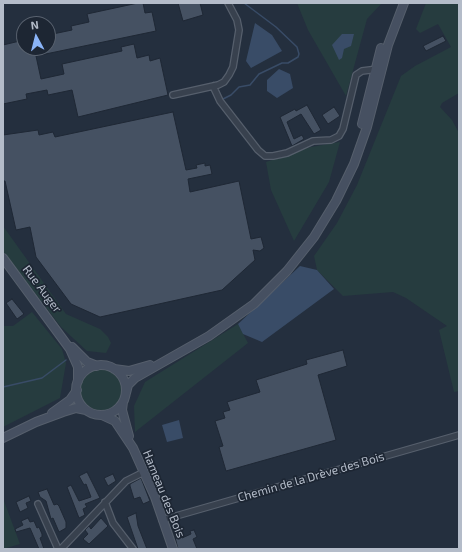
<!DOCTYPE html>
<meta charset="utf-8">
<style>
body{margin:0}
#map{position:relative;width:462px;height:552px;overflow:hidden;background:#242f3e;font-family:"Exo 2",sans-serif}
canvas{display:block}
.frame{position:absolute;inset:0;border:4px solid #b4bcc9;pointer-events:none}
.north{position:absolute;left:16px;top:16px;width:40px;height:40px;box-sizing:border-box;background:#1d2633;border:1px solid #59626f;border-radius:50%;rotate:353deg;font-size:11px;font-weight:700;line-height:16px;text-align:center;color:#b4bcc9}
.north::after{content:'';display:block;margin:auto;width:14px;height:18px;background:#8ab4f8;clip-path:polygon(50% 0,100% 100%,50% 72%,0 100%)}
</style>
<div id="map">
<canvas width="462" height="552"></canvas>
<div class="frame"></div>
<div class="north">N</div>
</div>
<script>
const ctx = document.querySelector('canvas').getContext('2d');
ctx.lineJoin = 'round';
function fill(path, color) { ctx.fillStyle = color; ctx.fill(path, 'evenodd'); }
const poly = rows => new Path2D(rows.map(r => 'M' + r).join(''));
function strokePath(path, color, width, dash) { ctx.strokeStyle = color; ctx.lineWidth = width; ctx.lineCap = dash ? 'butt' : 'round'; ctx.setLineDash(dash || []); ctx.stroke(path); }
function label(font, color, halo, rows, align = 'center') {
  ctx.font = font + ' "Exo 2",sans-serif'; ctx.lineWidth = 3.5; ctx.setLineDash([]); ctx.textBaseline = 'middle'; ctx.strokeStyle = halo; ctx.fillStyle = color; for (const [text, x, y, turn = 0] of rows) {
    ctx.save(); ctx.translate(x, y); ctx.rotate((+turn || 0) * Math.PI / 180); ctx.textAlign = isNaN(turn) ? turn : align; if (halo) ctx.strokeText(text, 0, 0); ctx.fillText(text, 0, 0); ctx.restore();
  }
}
const green = poly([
 [297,3,382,3,367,19,346,96,308,30],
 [426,3,459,3,459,93,442,103,440,107,452,120,459,133,459,391,454,392,439,330,447,326,406,298,393,292,343,296,317,270,314,256,337,223,357,185,401,76,415,66,451,47,438,24,420,33,416,29],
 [340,142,329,182,294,241,271,190,266,162,311,147],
 [3,226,66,314,100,329,108,337,111,343,106,353,87,351,61,327,3,251],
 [32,312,62,349,66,363,60,398,3,427,3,326,13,326],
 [238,324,248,343,135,432,134,406,145,382],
 '80 390a21 21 0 1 1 42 0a21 21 0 1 1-42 0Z',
 [4,501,20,544,3,549,3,502]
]);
const water = poly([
 [255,23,272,35,282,51,251,68,246,61],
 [342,34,354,34,351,46,344,49,342,58,339,60,332,45],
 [279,69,290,74,293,88,277,98,267,91,267,80],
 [300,266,317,270,334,289,262,342,243,334,238,324],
 [179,420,183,438,167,442,162,425]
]);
const stream = poly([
 [223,99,231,95,239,87,250,85,259,74,282,63,288,63,298,57,299,54,297,47,276,27,244,3],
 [3,387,42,378,66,360]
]);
const building = poly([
 [138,3,143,3,145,13,152,12,156,31,36,56,41,79,64,74,62,64,122,51,121,47,134,44,137,58,149,55,150,61,160,58,168,95,78,117,72,90,48,95,47,90,26,94,27,99,3,104,3,45,24,40,24,48,48,48,48,35,72,30,71,26,89,22,87,14,138,3],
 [178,3,200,3,203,15,183,21,178,3],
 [443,36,446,41,426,51,423,46,443,36],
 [307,105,321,130,314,134,301,114,287,122,294,139,302,135,304,139,292,146,280,117,295,109,296,111,307,105],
 [334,107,340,116,328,124,322,115,334,107],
 [173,112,186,170,197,168,196,165,205,163,205,166,210,165,212,174,188,179,190,192,239,181,251,239,261,237,264,248,260,251,253,250,255,260,222,290,100,317,71,304,36,257,30,227,16,230,5,181,3,181,3,135,38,130,39,135,53,132,55,137,173,112],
 [12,299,24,314,17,319,6,303,12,299],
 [343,350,347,366,318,375,336,440,226,471,219,447,223,446,215,421,225,418,223,412,230,410,227,402,260,392,256,380,307,364,306,360,343,350],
 [87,472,100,498,85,504,87,507,83,509,85,515,79,518,67,487,71,485,79,501,91,497,86,484,84,485,79,476,87,472],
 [113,474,116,481,108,486,104,478,113,474],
 [141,478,150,501,143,504,140,497,134,499,130,486,130,484,141,478],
 [47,489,54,505,57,504,59,506,66,522,66,528,59,532,53,518,51,519,46,501,40,497,38,492,47,489],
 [29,496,31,501,26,503,28,508,20,512,16,502,29,496],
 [136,513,138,526,147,549,138,549,127,517,136,513],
 [28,518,30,522,34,521,37,528,39,527,42,534,42,537,40,538,44,549,39,549,30,528,16,532,15,529,23,525,21,521,28,518],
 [101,518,108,526,89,544,83,539,88,534,85,530,89,526,91,529,101,518],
 [194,530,197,537,193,539,197,549,178,549,175,537,181,535,182,538,191,534,190,531,194,530]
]);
const street = poly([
 [213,86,220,101,258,150,265,156,273,156,287,153,313,141,331,140,339,136,343,129,356,75,362,71,378,69],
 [173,95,218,85,224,82,229,75,233,67,239,30,237,20,228,3],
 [105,502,113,523,133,549],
 [38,504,58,549],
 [162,520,459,435],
 [61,549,126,481,144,472]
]);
const secondary = poly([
 [362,124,381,48],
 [3,258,70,349,78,367,78,381],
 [72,347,87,362,97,366],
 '76 390a25 25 0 1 1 50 0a25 25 0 1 1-50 0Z',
 [114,369,129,371,150,365],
 [126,393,128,385,135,378,209,336,254,304,287,271,314,237,336,201,354,164,367,127,388,45,404,3],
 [123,402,122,410,129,436],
 [52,413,70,400,77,390],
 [102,415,115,421,133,448,155,497,173,549],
 [3,438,36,422,63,412,76,408,86,410]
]);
const streetNames = [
 ["Rue Auger",42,289,53],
 ["Chemin de la Drève des Bois",311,477,-16],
 ["Hameau des Bois",164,494,68]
];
fill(green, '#263c3f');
fill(water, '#394c67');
strokePath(stream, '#394c67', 1.5);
fill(building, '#455162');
strokePath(building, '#1f2835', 1);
strokePath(street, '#565f6c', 8);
strokePath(secondary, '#565f6c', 10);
strokePath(street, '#38414e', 5.5);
strokePath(secondary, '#465061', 8);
label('12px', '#b4bcc9', '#1d2633', streetNames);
</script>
